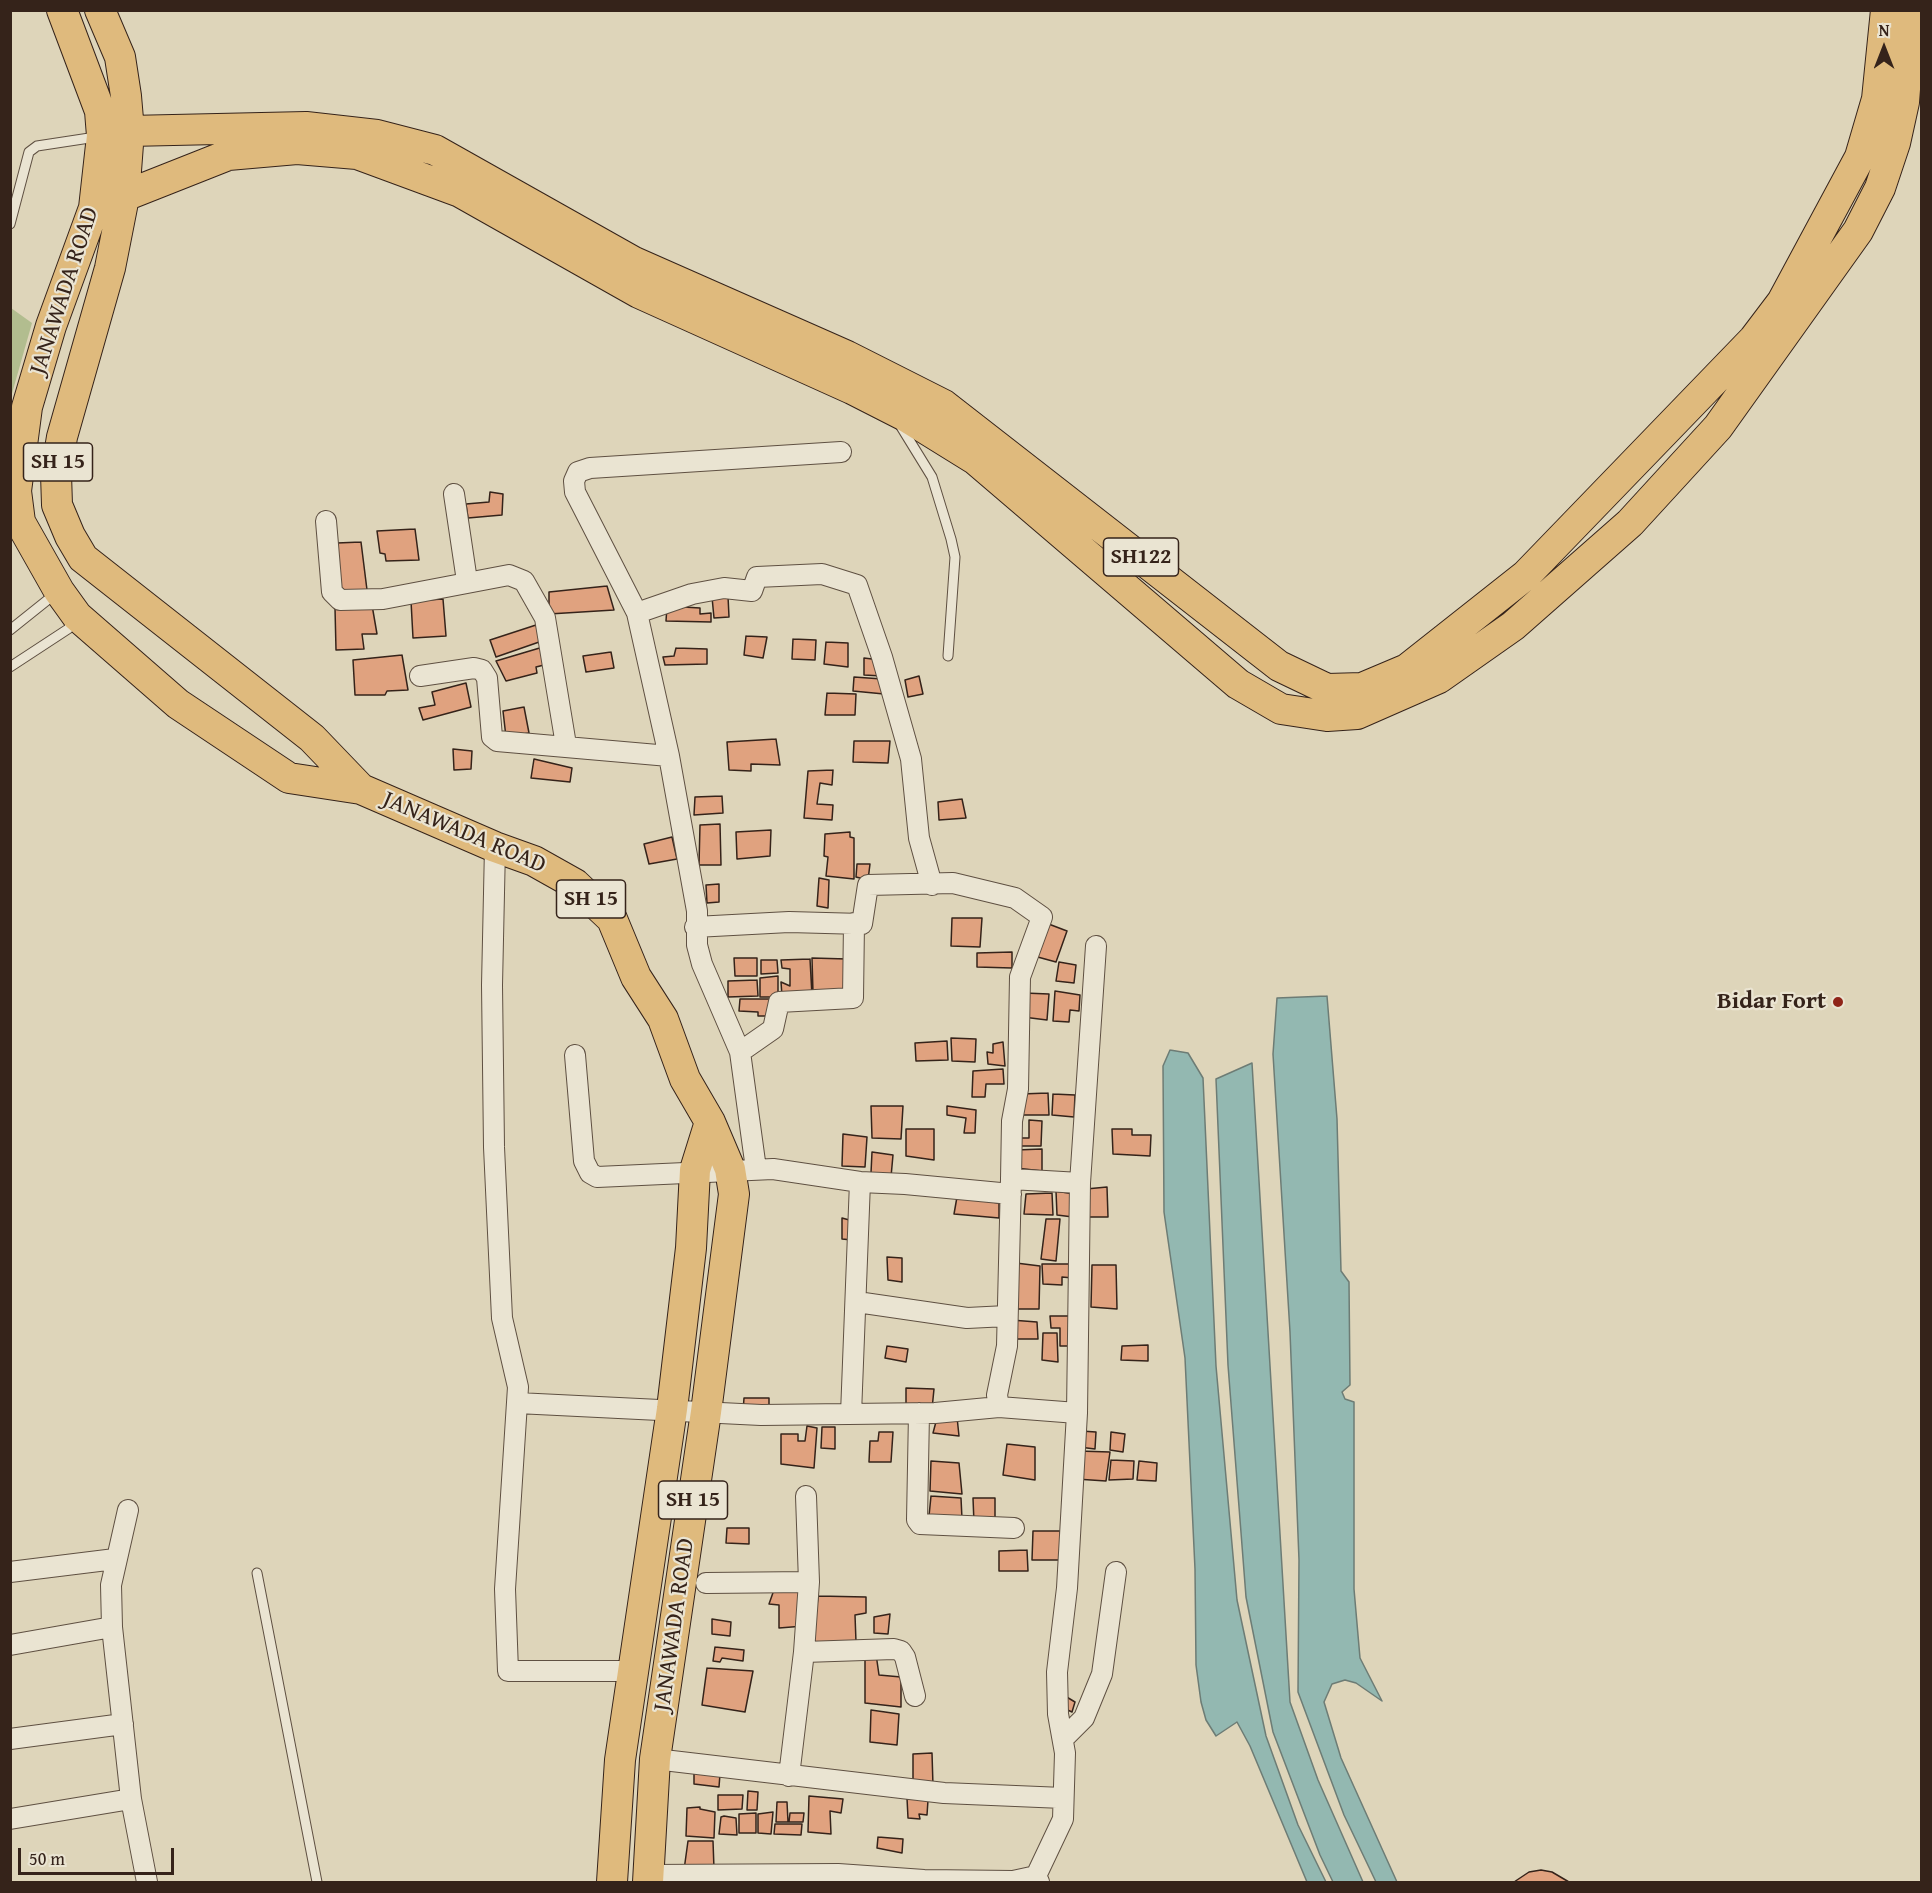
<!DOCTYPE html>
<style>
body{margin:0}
#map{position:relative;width:1932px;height:1893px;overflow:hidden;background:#ded5ba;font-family:"Gentium Book Plus",serif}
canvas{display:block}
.frame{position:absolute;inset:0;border:12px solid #35231a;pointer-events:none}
.north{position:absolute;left:1854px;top:18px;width:60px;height:60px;-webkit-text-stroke:4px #eae4d2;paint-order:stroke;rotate:0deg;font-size:16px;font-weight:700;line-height:24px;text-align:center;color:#35231a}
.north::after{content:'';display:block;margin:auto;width:21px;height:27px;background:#35231a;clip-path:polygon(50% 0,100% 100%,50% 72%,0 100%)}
.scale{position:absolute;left:18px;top:1848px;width:156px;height:27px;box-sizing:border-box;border:3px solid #35231a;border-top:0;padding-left:8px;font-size:18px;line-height:21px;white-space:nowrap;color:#35231a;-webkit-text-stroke:4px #eae4d2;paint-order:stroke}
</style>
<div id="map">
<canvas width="1932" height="1893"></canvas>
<div class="frame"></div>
<div class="north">N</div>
<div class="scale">50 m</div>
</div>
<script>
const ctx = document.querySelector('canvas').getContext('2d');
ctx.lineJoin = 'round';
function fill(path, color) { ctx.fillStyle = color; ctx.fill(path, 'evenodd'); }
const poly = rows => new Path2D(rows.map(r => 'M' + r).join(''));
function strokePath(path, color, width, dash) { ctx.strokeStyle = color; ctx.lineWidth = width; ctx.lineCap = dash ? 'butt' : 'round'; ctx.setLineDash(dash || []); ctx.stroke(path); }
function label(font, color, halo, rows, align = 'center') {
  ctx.font = font + ' "Gentium Book Plus",serif'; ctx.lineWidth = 4.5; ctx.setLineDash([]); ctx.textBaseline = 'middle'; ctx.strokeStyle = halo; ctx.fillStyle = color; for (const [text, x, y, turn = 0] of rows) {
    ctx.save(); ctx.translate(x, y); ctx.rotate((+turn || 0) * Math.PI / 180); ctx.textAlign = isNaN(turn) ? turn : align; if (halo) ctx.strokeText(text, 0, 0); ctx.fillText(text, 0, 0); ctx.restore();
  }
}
const green = poly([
 [11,308,32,323,11,397]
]);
const water = poly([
 [1327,996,1337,1119,1341,1271,1349,1282,1350,1385,1342,1392,1345,1399,1354,1402,1354,1589,1360,1658,1382,1701,1356,1683,1345,1680,1332,1684,1324,1702,1341,1758,1397,1882,1376,1882,1344,1815,1298,1692,1299,1560,1290,1332,1273,1054,1277,998,1327,996],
 [1170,1050,1188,1053,1203,1078,1216,1366,1237,1600,1266,1736,1298,1825,1326,1882,1307,1882,1250,1746,1237,1722,1216,1736,1206,1720,1201,1702,1196,1665,1195,1569,1185,1358,1164,1212,1163,1066,1170,1050],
 [1252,1063,1290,1702,1318,1780,1363,1882,1333,1882,1320,1855,1273,1732,1246,1597,1228,1365,1216,1079,1252,1063]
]);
const building = poly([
 [490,492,503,494,502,515,468,518,466,504,489,502,490,492],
 [415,529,419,560,386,561,385,554,380,553,377,531,415,529],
 [361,542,368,598,342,597,337,543,361,542],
 [607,586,614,610,549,614,549,592,607,586],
 [728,596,729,617,714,618,712,597,728,596],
 [443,599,446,636,413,638,411,601,443,599],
 [372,605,377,634,362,634,364,649,336,650,335,608,372,605],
 [667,606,700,608,700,614,711,613,711,622,666,621,667,606],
 [536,625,542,641,496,657,490,640,536,625],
 [746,636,767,637,763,658,744,655,746,636],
 [793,639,816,640,815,660,792,659,793,639],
 [826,642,848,643,848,667,824,664,826,642],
 [543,647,548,664,536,667,537,673,506,681,496,661,543,647],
 [676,648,707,649,707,664,665,665,663,657,674,656,676,648],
 [611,652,614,668,586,672,583,656,611,652],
 [402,655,408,690,387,691,385,695,355,695,353,660,402,655],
 [864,658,880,660,882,676,864,675,864,658],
 [919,676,923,694,908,697,905,680,919,676],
 [854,677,882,679,884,694,853,691,854,677],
 [466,683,471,707,423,720,419,708,435,705,432,692,466,683],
 [827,693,856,694,855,715,825,715,827,693],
 [524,707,529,733,506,737,503,711,524,707],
 [776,739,780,765,751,764,751,771,729,770,727,742,776,739],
 [854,741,890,741,888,763,853,762,854,741],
 [453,749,472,751,471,769,454,770,453,749],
 [534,759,572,768,570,782,531,778,534,759],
 [833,770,832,785,820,783,817,804,833,805,832,820,804,818,808,771,833,770],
 [722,796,723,813,694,815,695,797,722,796],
 [962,799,966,818,939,820,938,802,962,799],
 [720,824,721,865,699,865,700,825,720,824],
 [771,830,770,856,737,859,736,832,771,830],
 [850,832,850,837,854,838,854,879,826,876,828,857,824,856,825,834,850,832],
 [672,837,677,859,649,864,644,844,672,837],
 [857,864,870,864,868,880,856,877,857,864],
 [819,878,829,880,828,908,817,906,819,878],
 [719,884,719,902,707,903,706,885,719,884],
 [952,918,982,918,980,947,951,946,952,918],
 [1046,923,1067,931,1056,962,1034,956,1046,923],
 [1012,952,1012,968,977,967,977,953,1012,952],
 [734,958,757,958,757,976,735,976,734,958],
 [812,958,847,959,846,994,813,993,812,958],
 [810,959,812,996,782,996,781,982,790,986,790,969,782,968,781,960,810,959],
 [761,960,777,960,778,973,761,974,761,960],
 [1059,962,1076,965,1074,983,1056,981,1059,962],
 [778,976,778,997,760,997,760,978,778,976],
 [757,980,758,996,728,997,728,981,757,980],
 [1055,991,1080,995,1079,1011,1070,1010,1069,1022,1053,1021,1055,991],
 [1024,993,1049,994,1047,1020,1023,1017,1024,993],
 [740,999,771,999,770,1016,758,1016,758,1012,739,1011,740,999],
 [951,1038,976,1039,975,1062,952,1061,951,1038],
 [947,1041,948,1060,916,1061,915,1043,947,1041],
 [1003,1042,1005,1066,988,1064,987,1052,993,1053,993,1044,1003,1042],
 [1003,1069,1004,1084,986,1084,985,1097,972,1097,973,1071,1003,1069],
 [1048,1093,1049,1115,1020,1115,1021,1094,1048,1093],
 [1053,1094,1075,1095,1074,1117,1052,1115,1053,1094],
 [871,1106,903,1106,901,1139,872,1138,871,1106],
 [947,1106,976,1110,975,1133,964,1133,966,1118,947,1115,947,1106],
 [1029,1120,1042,1121,1041,1146,1017,1146,1017,1138,1029,1138,1029,1120],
 [906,1129,934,1129,934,1160,906,1156,906,1129],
 [1112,1129,1132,1129,1132,1135,1151,1135,1150,1156,1113,1154,1112,1129],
 [843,1134,867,1137,865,1167,842,1166,843,1134],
 [1042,1149,1042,1171,1016,1168,1016,1150,1042,1149],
 [872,1152,893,1155,891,1177,871,1173,872,1152],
 [1107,1187,1108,1217,1085,1217,1086,1189,1107,1187],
 [1056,1191,1074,1194,1073,1217,1057,1215,1056,1191],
 [1052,1193,1053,1215,1024,1214,1026,1194,1052,1193],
 [957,1197,999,1203,999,1218,954,1214,957,1197],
 [842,1218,853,1221,852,1240,842,1239,842,1218],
 [1046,1219,1060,1219,1056,1261,1041,1259,1046,1219],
 [887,1257,902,1258,902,1282,888,1280,887,1257],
 [1016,1263,1040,1266,1039,1309,1013,1309,1016,1263],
 [1042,1264,1073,1264,1073,1278,1062,1277,1062,1285,1043,1284,1042,1264],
 [1092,1265,1116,1265,1117,1309,1091,1307,1092,1265],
 [1050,1316,1072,1316,1072,1346,1060,1346,1060,1328,1051,1328,1050,1316],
 [1011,1320,1037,1322,1038,1339,1013,1339,1011,1320],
 [1043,1333,1057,1333,1058,1362,1042,1360,1043,1333],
 [1148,1345,1148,1361,1121,1360,1122,1346,1148,1345],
 [887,1346,908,1349,906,1362,885,1358,887,1346],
 [906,1388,934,1389,932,1409,906,1409,906,1388],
 [744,1398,769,1398,769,1411,743,1412,744,1398],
 [957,1417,959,1436,933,1433,937,1418,957,1417],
 [807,1426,817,1428,814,1468,781,1464,781,1434,798,1434,798,1441,805,1441,807,1426],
 [822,1427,835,1427,835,1449,821,1448,822,1427],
 [1081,1431,1096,1432,1095,1449,1079,1447,1081,1431],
 [879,1432,893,1432,891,1462,869,1462,870,1441,878,1441,879,1432],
 [1111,1432,1125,1434,1123,1452,1110,1450,1111,1432],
 [1007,1444,1035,1447,1035,1480,1003,1475,1007,1444],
 [1078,1451,1110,1452,1106,1481,1076,1479,1078,1451],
 [1111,1460,1134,1461,1133,1479,1109,1480,1111,1460],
 [931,1461,959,1463,962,1494,930,1491,931,1461],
 [1139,1461,1157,1463,1156,1481,1137,1480,1139,1461],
 [931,1496,961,1498,962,1519,929,1516,931,1496],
 [973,1498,995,1498,995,1523,974,1523,973,1498],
 [727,1528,749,1528,749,1544,726,1543,727,1528],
 [1033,1531,1060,1531,1061,1560,1032,1560,1033,1531],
 [1027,1550,1028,1571,999,1571,999,1551,1027,1550],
 [775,1587,804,1588,804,1626,779,1628,779,1605,769,1604,775,1587],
 [818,1596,866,1597,866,1613,855,1615,856,1642,813,1644,818,1596],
 [890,1614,888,1634,874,1633,874,1617,890,1614],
 [712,1619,731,1622,730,1636,712,1634,712,1619],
 [715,1647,744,1650,743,1661,722,1658,720,1662,713,1661,715,1647],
 [876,1654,879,1675,901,1677,901,1707,865,1703,865,1655,876,1654],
 [707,1668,753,1671,745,1712,702,1705,707,1668],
 [1065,1696,1075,1702,1072,1712,1061,1707,1065,1696],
 [871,1710,899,1714,897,1745,870,1742,871,1710],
 [932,1753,933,1786,913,1785,913,1754,932,1753],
 [694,1771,720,1774,719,1787,694,1784,694,1771],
 [748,1791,758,1792,757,1810,747,1810,748,1791],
 [718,1795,743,1795,742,1809,718,1810,718,1795],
 [809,1796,843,1799,841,1813,830,1811,831,1834,808,1832,809,1796],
 [907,1798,928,1800,927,1815,919,1814,920,1819,908,1818,907,1798],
 [777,1802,787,1802,788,1822,776,1822,777,1802],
 [700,1807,700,1809,715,1812,714,1838,686,1836,687,1808,700,1807],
 [773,1812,771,1834,758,1833,758,1814,773,1812],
 [756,1813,756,1833,739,1833,739,1814,756,1813],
 [790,1813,804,1813,803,1822,789,1822,790,1813],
 [724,1816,736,1818,737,1835,719,1834,721,1817,724,1816],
 [775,1824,802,1824,801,1835,774,1834,775,1824],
 [878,1837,903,1839,902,1853,877,1848,878,1837],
 [688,1841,713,1841,714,1869,684,1870,688,1841],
 [1541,1870,1552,1872,1569,1882,1514,1882,1529,1872,1541,1870]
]);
const lane = poly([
 [10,224,29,152,37,146,96,137],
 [900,425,932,477,951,539,955,557,948,656],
 [10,630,55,594],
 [10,667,68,629,75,618],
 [257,1573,317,1882]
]);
const street = poly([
 [454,494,467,581],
 [326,521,332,592,340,600,383,599,509,575,524,581,545,618,566,745],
 [637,613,692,594,724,588,752,591,757,577,822,574,857,585,882,657,911,759,919,838,932,885],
 [420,676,474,668,482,670,487,678,492,737,497,741,669,756],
 [495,847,492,985,494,1147,502,1318,518,1387,505,1589,508,1671,632,1671],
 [695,927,789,922,862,924,868,885,953,883,1015,898,1042,917,1020,977,1018,1089,1012,1121,1011,1179],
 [740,1052,773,1029,779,1002,853,998,854,923],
 [575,1055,584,1161,590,1173,597,1177,773,1169,860,1182,905,1184,1011,1194],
 [756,1169,740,1052,702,964,697,945,697,911,669,756,637,613,575,492,574,481,578,472,590,468,841,452],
 [857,1302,967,1318,1007,1316],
 [517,1403,761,1415,935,1413,999,1407,997,1395,1007,1346,1011,1179,1080,1183],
 [999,1407,1077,1413,1067,1588,1057,1672,1058,1714,1065,1753,1063,1819,1036,1876],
 [919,1413,917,1520,920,1524,1014,1528],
 [1077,1413,1080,1183,1096,946],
 [851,1414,860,1182],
 [128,1510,111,1585,112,1627,131,1799,147,1882],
 [10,1572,115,1559],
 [706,1583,809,1582],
 [10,1645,112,1627],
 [804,1652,894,1649,901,1651,905,1657,915,1696],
 [10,1739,123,1724],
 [1063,1739,1084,1718,1102,1674,1116,1572],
 [655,1759,944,1793,1063,1798],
 [789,1776,804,1652,809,1582,806,1496],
 [10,1819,131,1799],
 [648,1875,838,1874,924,1880,1013,1881,1036,1876,1039,1882]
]);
const primary = poly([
 [62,10,100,111,102,136,94,208,51,326,27,407,16,491,20,522,59,591,77,616,178,704,289,778,361,789,495,847,534,861,575,884,612,919,636,977,663,1019,685,1079,710,1122,730,1169,734,1194,706,1412,655,1759,648,1882],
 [100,10,120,57,126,96,129,131,124,197,110,268,62,437,56,474,57,505,70,536,83,558,312,738,361,789],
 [102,136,129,131,306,127,377,135,435,150,634,262,847,356,944,405,1279,666,1327,689,1362,688,1407,669,1526,575,1754,339,1782,302,1860,157,1877,99,1886,10],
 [94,208,228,155,297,149,357,154,460,192,639,293,852,389,905,416,976,460,1238,684,1281,709,1327,716,1357,714,1439,678,1513,626,1630,523,1718,427,1858,231,1880,188,1895,143,1904,102,1911,10],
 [612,1882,620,1760,672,1409,691,1248,695,1170,710,1122]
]);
const markers = [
 [1838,1002,6,"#8f2418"]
];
const shields = [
 [58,462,69],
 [1141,557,75],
 [591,899,69],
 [693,1500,69]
];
const shieldNames = [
 ["SH 15",58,462],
 ["SH122",1141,557],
 ["SH 15",591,899],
 ["SH 15",693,1500]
];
const streetNames = [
 ["JANAWADA ROAD",65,291,-72],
 ["JANAWADA ROAD",464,833,23],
 ["JANAWADA ROAD",675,1625,-82]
];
const poiNames = [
 ["Bidar Fort",1826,1002]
];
fill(green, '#b2bd8f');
fill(water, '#93b8b1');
strokePath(water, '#6d7c75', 1.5);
fill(building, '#e0a27f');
strokePath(building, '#35231a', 1.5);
strokePath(lane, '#5f5042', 11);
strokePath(street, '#5f5042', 22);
strokePath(primary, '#35231a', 32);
strokePath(lane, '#eae4d2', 9);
strokePath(street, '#eae4d2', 20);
strokePath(primary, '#dfba7d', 30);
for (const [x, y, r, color] of markers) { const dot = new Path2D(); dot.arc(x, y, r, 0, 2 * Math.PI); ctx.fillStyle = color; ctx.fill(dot); strokePath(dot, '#eae4d2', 2); }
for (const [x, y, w] of shields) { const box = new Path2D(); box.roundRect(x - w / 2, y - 19, w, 38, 4.5); ctx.fillStyle = '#eae4d2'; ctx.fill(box); strokePath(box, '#35231a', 1.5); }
label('bold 22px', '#35231a', null, shieldNames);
label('24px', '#35231a', '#eae4d2', streetNames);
label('bold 24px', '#35231a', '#eae4d2', poiNames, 'right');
</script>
